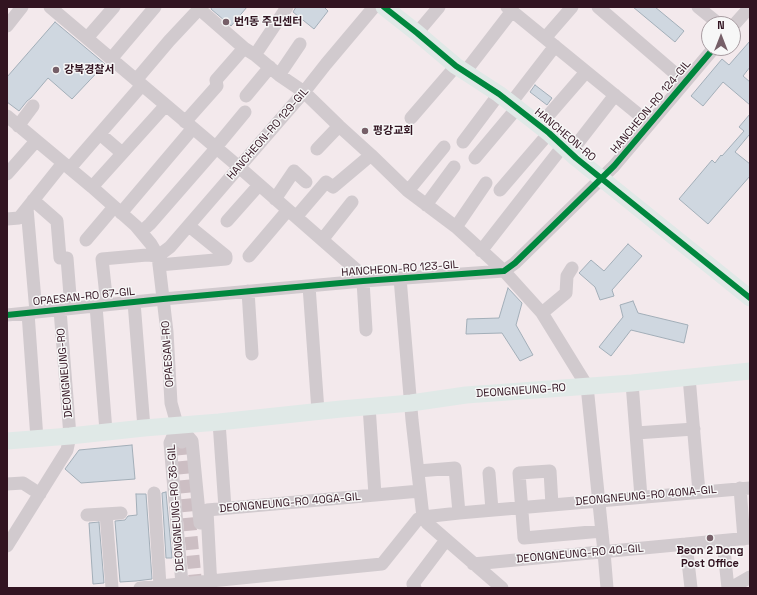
<!DOCTYPE html>
<meta charset="utf-8">
<style>
body{margin:0}
#map{position:relative;width:757px;height:595px;overflow:hidden;background:#f3e9ec;font-family:"Space Grotesk",sans-serif}
canvas{display:block}
.frame{position:absolute;inset:0;border:8px solid #321421;pointer-events:none}
.north{position:absolute;left:701px;top:16px;width:40px;height:40px;box-sizing:border-box;background:#f7f7f7;border:1px solid #a89ca1;border-radius:50%;rotate:0deg;font-size:11px;font-weight:700;line-height:16px;text-align:center;color:#321421}
.north::after{content:'';display:block;margin:auto;width:14px;height:18px;background:#765f68;clip-path:polygon(50% 0,100% 100%,50% 72%,0 100%)}
</style>
<div id="map">
<canvas width="757" height="595"></canvas>
<div class="frame"></div>
<div class="north">N</div>
</div>
<script>
const ctx = document.querySelector('canvas').getContext('2d');
ctx.lineJoin = 'round';
function fill(path, color) { ctx.fillStyle = color; ctx.fill(path, 'evenodd'); }
const poly = rows => new Path2D(rows.map(r => 'M' + r).join(''));
function strokePath(path, color, width, dash) { ctx.strokeStyle = color; ctx.lineWidth = width; ctx.lineCap = dash ? 'butt' : 'round'; ctx.setLineDash(dash || []); ctx.stroke(path); }
function label(font, color, halo, rows, align = 'center') {
  ctx.font = font + ' "Space Grotesk","Noto Sans KR",sans-serif'; ctx.lineWidth = 3; ctx.setLineDash([]); ctx.textBaseline = 'middle'; ctx.strokeStyle = halo; ctx.fillStyle = color; for (const [text, x, y, turn = 0] of rows) {
    ctx.save(); ctx.translate(x, y); ctx.rotate((+turn || 0) * Math.PI / 180); ctx.textAlign = isNaN(turn) ? turn : align; if (halo) ctx.strokeText(text, 0, 0); ctx.fillText(text, 0, 0); ctx.restore();
  }
}
const building = poly([
 [212,7,247,7,231,26,211,9,212,7],
 [296,7,324,7,328,11,314,29,293,12,296,7],
 [633,7,655,7,684,31,675,42,633,7],
 [55,22,105,64,72,99,48,78,31,98,27,101,19,111,7,102,7,77,55,22],
 [750,41,750,67,743,76,750,82,750,105,723,82,703,106,691,96,722,59,729,65,750,41],
 [535,85,552,98,547,105,530,92,535,85],
 [750,114,750,136,749,135,735,152,750,164,750,176,708,224,679,199,712,160,715,163,721,155,722,156,744,131,739,127,750,114],
 [628,244,642,256,612,290,614,296,600,300,595,287,579,273,591,260,604,271,628,244],
 [508,288,522,303,516,325,533,355,520,361,502,333,466,334,467,319,499,318,508,288],
 [633,301,638,313,688,325,684,343,631,330,611,356,599,347,623,317,620,305,633,301],
 [132,445,135,479,81,483,65,469,79,450,132,445],
 [166,492,172,558,166,558,162,493,166,492],
 [136,494,146,494,152,579,136,581,120,582,115,521,125,520,128,516,137,515,136,494],
 [99,522,104,583,93,584,89,523,99,522]
]);
const minorTunnel = poly([
 [182,442,196,588]
]);
const minor = poly([
 [50,7,239,167,360,273,363,281,366,330],
 [197,7,244,48,255,55,279,75,304,92,339,126,371,155,408,191,456,227,504,271,542,313,587,386,604,552,607,588],
 [507,7,649,123],
 [598,7,685,82],
 [698,7,719,24],
 [7,26,22,7],
 [733,26,750,7],
 [417,33,439,7],
 [87,38,114,7],
 [545,38,572,7],
 [255,55,287,7],
 [111,59,155,7],
 [465,72,512,11],
 [279,75,300,44],
 [136,80,169,41,199,9],
 [246,96,270,67],
 [511,103,555,46],
 [7,116,92,187,136,226,151,244,158,256,167,332,171,403,182,442],
 [411,118,456,66],
 [185,122,217,86,216,80,244,48],
 [540,125,586,72],
 [18,126,33,106],
 [100,134,122,153],
 [463,142,499,94],
 [317,149,339,126],
 [570,153,615,95],
 [475,158,517,108],
 [70,168,142,85],
 [7,174,36,141],
 [92,187,166,105],
 [500,190,549,133],
 [408,191,444,147],
 [275,199,294,171,306,182],
 [33,200,57,221,60,258],
 [426,205,454,167],
 [27,208,36,312],
 [121,213,193,128],
 [296,217,326,182,333,187,371,155],
 [7,219,19,218,63,163],
 [227,221,259,185],
 [456,227,486,183],
 [141,232,150,224,212,153,216,147,245,112],
 [86,240,114,207],
 [322,240,352,202],
 [481,251,563,146],
 [249,256,288,210],
 [67,258,71,308],
 [159,265,226,259,226,256,189,226],
 [400,278,412,420,423,517,427,523,502,588],
 [309,286,318,411],
 [248,291,252,354],
 [134,302,144,428],
 [107,305,102,259,147,255,158,256,170,247,304,92,326,64,374,7],
 [96,306,106,431],
 [28,313,37,439],
 [542,313,566,293,567,276,572,268],
 [7,315,163,299,363,281,504,271,515,263,614,166,714,48],
 [689,377,699,492],
 [632,383,641,497],
 [369,406,375,495],
 [219,422,225,508],
 [178,425,170,443,182,584,181,588],
 [179,426,192,441,200,523],
 [636,433,694,429],
 [418,471,455,468,459,513],
 [489,473,492,510],
 [7,484,23,483,40,494],
 [740,488,744,539],
 [154,493,160,586],
 [552,505,550,471,519,473,524,538,602,531],
 [106,514,112,588],
 [87,515,121,513],
 [723,541,728,588],
 [686,544,691,588],
 [7,546,67,450,70,436,60,310],
 [473,564,750,538],
 [140,588,382,564,418,519,423,517,459,513,750,488],
 [211,588,207,510,420,491],
 [415,588,413,584,446,540],
 [731,588,750,577]
]);
const major = poly([
 [384,7,417,33,456,66,499,94,549,133,576,158,750,298],
 [7,441,70,436,144,428,219,422,341,409,411,403,466,395,632,383,750,371]
]);
const cycleway = poly([
 [384,7,417,33,456,66,499,94,549,133,576,158,750,298],
 [7,315,163,299,363,281,504,271,515,263,614,166,714,48]
]);
const markers = [
 [226,22,4,"#765f68"],
 [56,70,4,"#765f68"],
 [365,131,4,"#765f68"],
 [710,538,4,"#765f68"]
];
const poiNames = [
 ["번1동 주민센터",234,22],
 ["강북경찰서",64,70],
 ["평강교회",373,131],
 ["Beon 2 Dong",710,551,"center"],
 ["Post Office",710,564,"center"]
];
const streetNames = [
 ["HANCHEON-RO 124-GIL",651,107,-50],
 ["HANCHEON-RO 129-GIL",268,134,-49],
 ["HANCHEON-RO",565,135,40],
 ["HANCHEON-RO 123-GIL",400,269,-4],
 ["OPAESAN-RO 67-GIL",84,297,-6],
 ["OPAESAN-RO",168,354,-94],
 ["DEONGNEUNG-RO",65,373,-95],
 ["DEONGNEUNG-RO",521,391,-4],
 ["DEONGNEUNG-RO 40NA-GIL",646,496,-5],
 ["DEONGNEUNG-RO 40GA-GIL",290,503,-5],
 ["DEONGNEUNG-RO 36-GIL",176,508,-94],
 ["DEONGNEUNG-RO 40-GIL",580,554,-5]
];
fill(building, '#cfd7e0');
strokePath(building, '#a2aeb8', 1);
strokePath(minorTunnel, '#ccbec3', 13, [13, 6]);
strokePath(minor, '#d1cace', 13);
strokePath(major, '#e0e9e7', 17);
strokePath(cycleway, '#00873e', 6);
for (const [x, y, r, color] of markers) { const dot = new Path2D(); dot.arc(x, y, r, 0, 2 * Math.PI); ctx.fillStyle = color; ctx.fill(dot); strokePath(dot, '#f7f7f7', 1.5); }
label('bold 11px', '#321421', '#f7f7f7', poiNames, 'left');
label('11px', '#321421', '#f7f7f7', streetNames);
</script>
